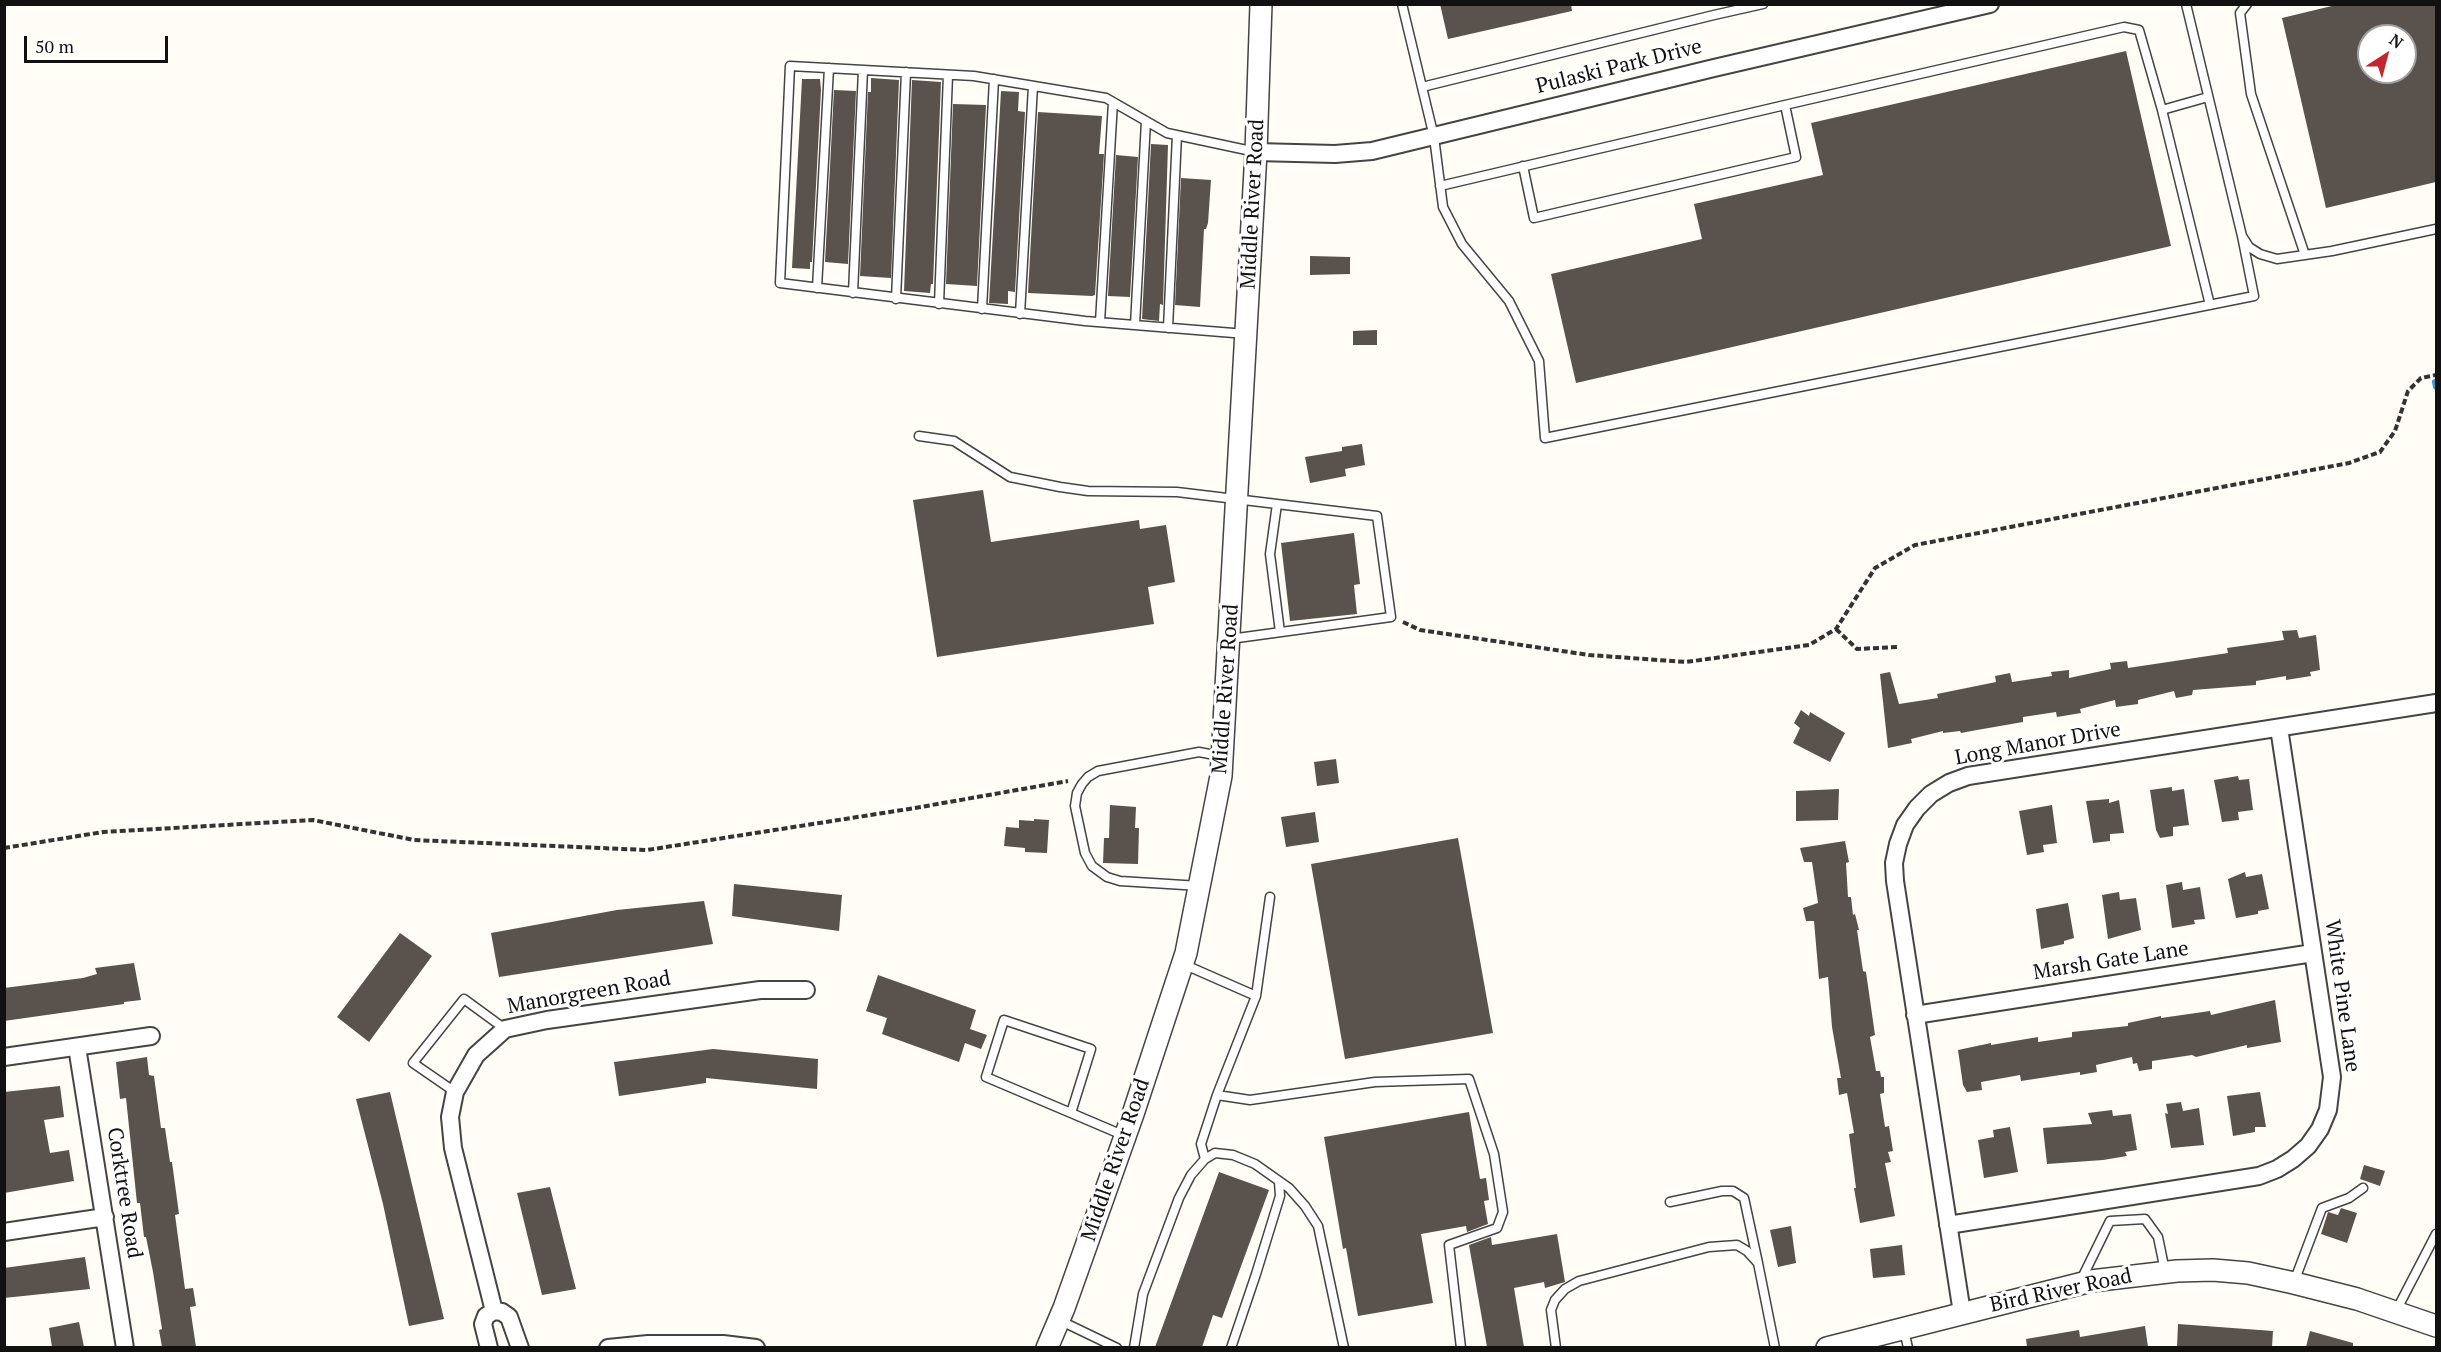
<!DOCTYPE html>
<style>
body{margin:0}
#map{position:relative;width:2441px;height:1352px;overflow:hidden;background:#fffdf5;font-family:"PT Serif",serif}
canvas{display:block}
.frame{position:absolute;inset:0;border:6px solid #111;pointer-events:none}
.north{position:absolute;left:2357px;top:24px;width:60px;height:60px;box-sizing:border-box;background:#fff;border:2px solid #a0a0a0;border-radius:50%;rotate:36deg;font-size:16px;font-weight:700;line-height:24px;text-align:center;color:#111}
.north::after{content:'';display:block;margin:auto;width:21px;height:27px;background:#c4262e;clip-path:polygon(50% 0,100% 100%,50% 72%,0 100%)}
.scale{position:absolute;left:24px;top:36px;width:144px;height:27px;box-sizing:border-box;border:3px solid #111;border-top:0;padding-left:8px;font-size:18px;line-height:21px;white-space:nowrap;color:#111;-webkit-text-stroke:4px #fff;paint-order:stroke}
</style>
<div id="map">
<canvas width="2441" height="1352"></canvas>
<div class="frame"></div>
<div class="north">N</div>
<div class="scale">50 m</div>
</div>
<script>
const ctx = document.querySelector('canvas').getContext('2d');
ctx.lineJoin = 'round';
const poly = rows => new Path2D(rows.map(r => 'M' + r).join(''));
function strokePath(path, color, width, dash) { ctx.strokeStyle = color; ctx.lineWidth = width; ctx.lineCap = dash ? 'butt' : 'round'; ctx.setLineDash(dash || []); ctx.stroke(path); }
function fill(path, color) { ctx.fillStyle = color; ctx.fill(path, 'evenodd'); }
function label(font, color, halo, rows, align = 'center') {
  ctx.font = font + ' "PT Serif",serif'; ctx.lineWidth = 6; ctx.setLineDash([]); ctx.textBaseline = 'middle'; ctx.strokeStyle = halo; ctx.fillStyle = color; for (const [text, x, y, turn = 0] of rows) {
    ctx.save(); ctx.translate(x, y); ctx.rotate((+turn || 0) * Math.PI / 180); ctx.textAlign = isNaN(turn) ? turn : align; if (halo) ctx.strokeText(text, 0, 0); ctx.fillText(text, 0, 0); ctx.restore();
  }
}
const stream = poly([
 [2435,382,2436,387]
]);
const building = poly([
 [1440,4,1571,4,1572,11,1448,39],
 [2340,4,2436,4,2436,182,2326,208,2282,18],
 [2369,36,2405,36,2405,72,2369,72],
 [2126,51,2171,246,1576,383,1551,274,1702,239,1694,204,1823,175,1811,123],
 [871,78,899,80,891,278,860,276,868,92,871,92],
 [802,79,820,79,821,90,812,262,810,262,810,269,792,268],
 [912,80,941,82,933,284,931,284,930,293,904,291],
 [834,90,856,91,848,264,825,262],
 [1001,91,1019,92,1018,111,1025,112,1015,292,1008,291,1008,304,989,303],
 [953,104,986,105,977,286,946,284],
 [1038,112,1102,116,1099,154,1104,154,1095,295,1092,296,1028,293],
 [1151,144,1168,145,1163,305,1160,304,1159,321,1142,319],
 [1116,155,1138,157,1130,297,1108,296],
 [1181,178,1211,180,1208,223,1206,229,1204,229,1200,307,1175,305],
 [1310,256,1350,257,1350,274,1310,275],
 [1377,330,1377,345,1353,345,1353,331],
 [1362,444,1365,465,1345,469,1346,476,1310,483,1305,457,1342,451,1342,447],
 [983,490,991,542,1139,520,1140,529,1166,525,1175,582,1148,587,1154,624,937,657,913,500],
 [1354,533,1360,584,1354,585,1357,614,1290,621,1281,543],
 [2297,630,2299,638,2316,635,2320,670,2310,672,2311,676,2286,680,2286,676,2256,681,2256,685,2193,690,2192,695,2176,698,2174,691,2138,700,2138,704,2116,707,2115,700,2080,709,2081,713,2057,717,2056,712,2023,717,2023,722,1977,730,1961,733,1960,731,1943,733,1943,731,1911,739,1912,743,1888,748,1880,674,1890,672,1899,704,1938,698,1937,694,1996,682,1995,676,2010,673,2012,682,2052,676,2051,672,2069,670,2069,678,2111,669,2110,663,2127,661,2128,668,2228,653,2227,648,2284,640,2282,631],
 [1801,710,1809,716,1810,712,1845,733,1830,762,1793,743,1800,728,1794,723],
 [1336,759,1339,783,1317,786,1314,762],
 [2238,776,2239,780,2249,779,2253,810,2238,812,2239,820,2222,822,2214,780],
 [2172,787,2172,791,2184,789,2189,825,2173,827,2173,836,2160,838,2156,830,2150,790],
 [1839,789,1838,820,1796,821,1796,791],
 [2109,799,2109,803,2119,800,2124,833,2110,834,2110,841,2093,843,2086,801],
 [1110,805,1136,807,1135,828,1139,828,1138,864,1103,863,1104,838,1109,838],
 [2052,805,2057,843,2043,845,2044,852,2027,855,2019,811],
 [1315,812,1319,842,1286,847,1281,817],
 [1034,819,1049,820,1047,853,1025,852,1025,848,1004,846,1006,827,1019,828,1019,820,1034,821],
 [1458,838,1493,1033,1345,1059,1311,864],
 [1845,841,1849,862,1846,863,1848,897,1851,897,1853,915,1855,914,1859,930,1857,930,1863,971,1866,972,1875,1035,1870,1037,1876,1071,1880,1071,1881,1077,1884,1077,1884,1093,1880,1094,1885,1127,1889,1126,1893,1151,1888,1152,1891,1162,1885,1163,1895,1216,1860,1223,1854,1188,1856,1188,1849,1134,1854,1133,1847,1093,1839,1095,1837,1078,1841,1078,1832,1027,1828,977,1819,979,1814,921,1806,921,1803,908,1818,903,1812,862,1804,862,1800,848],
 [2245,872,2246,877,2262,874,2269,909,2258,911,2258,914,2236,918,2228,879],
 [2182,882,2183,890,2200,887,2205,919,2194,920,2195,924,2172,928,2166,885],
 [734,884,842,895,839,931,732,916],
 [2119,892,2120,900,2136,898,2141,930,2108,939,2102,895],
 [704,901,713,944,499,977,491,933,617,910],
 [2068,903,2074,938,2064,941,2064,944,2041,949,2036,909],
 [400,933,432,956,369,1042,337,1017],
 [134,963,141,1000,124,1002,124,1004,4,1021,4,988,83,978,97,974,95,968],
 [878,975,976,1010,970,1029,987,1035,981,1049,965,1043,959,1062,882,1034,887,1018,866,1011],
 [2275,1000,2281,1042,2247,1048,2247,1045,2196,1057,2192,1055,2152,1061,2152,1069,2139,1071,2137,1063,2133,1064,2132,1057,2096,1065,2097,1072,2080,1075,2080,1072,2021,1081,2020,1075,1981,1082,1982,1090,1967,1092,1963,1085,1958,1050,1991,1043,1991,1045,2038,1037,2038,1042,2072,1037,2072,1032,2128,1026,2128,1023,2161,1016,2161,1018,2210,1011,2211,1015],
 [713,1049,818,1059,817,1089,706,1078,706,1083,619,1096,614,1062],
 [147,1057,149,1075,154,1076,161,1128,165,1128,170,1162,172,1162,179,1214,175,1215,185,1289,193,1288,196,1306,190,1307,196,1347,162,1347,159,1330,162,1329,153,1272,146,1237,144,1237,140,1203,137,1203,126,1098,120,1099,116,1062],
 [60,1086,64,1117,44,1120,50,1153,69,1150,74,1181,4,1193,4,1092],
 [390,1092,444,1319,409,1326,383,1204,356,1099],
 [2260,1092,2266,1127,2255,1127,2255,1132,2233,1136,2227,1096],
 [2181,1102,2183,1111,2199,1108,2204,1145,2171,1148,2165,1113,2168,1114,2166,1104],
 [2112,1110,2113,1116,2131,1114,2137,1150,2125,1152,2127,1156,2103,1160,2047,1164,2043,1128,2092,1124,2088,1113],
 [1469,1112,1480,1179,1486,1178,1489,1200,1484,1201,1488,1224,1467,1232,1466,1226,1421,1234,1433,1303,1358,1316,1346,1248,1343,1249,1324,1137],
 [2010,1127,2018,1172,1984,1178,1978,1140,1994,1137,1993,1130],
 [2364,1165,2385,1171,2380,1186,2360,1179],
 [1219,1172,1269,1190,1222,1318,1213,1315,1202,1347,1155,1347],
 [550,1187,576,1289,542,1295,517,1193],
 [2341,1208,2357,1213,2347,1243,2321,1234,2328,1212,2338,1215],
 [1791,1226,1796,1263,1778,1267,1770,1230],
 [1557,1234,1565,1282,1545,1288,1544,1282,1514,1288,1524,1347,1487,1347,1469,1245,1491,1237,1492,1245],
 [1902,1245,1905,1275,1873,1278,1870,1249],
 [85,1257,90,1289,4,1298,4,1268],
 [79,1322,84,1347,52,1347,49,1328],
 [2178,1324,2273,1331,2272,1347,2177,1347],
 [2145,1326,2148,1347,2027,1347,2026,1339,2079,1330,2080,1337],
 [2310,1331,2353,1343,2353,1347,2306,1347]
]);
const path = poly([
 [1403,622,1420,630,1589,655,1686,662,1809,645,1836,629,1875,568,1915,545,2349,463,2380,452,2395,431,2408,391,2421,378,2436,375],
 [1836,629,1857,649,1898,647],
 [4,848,103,832,313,820,414,840,647,850,915,808,1068,781]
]);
const service = poly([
 [1402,4,1434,137,1443,207,1462,244,1509,301,1539,361,1545,438,2254,296,2242,236],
 [2186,4,2242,236,2249,247,2260,254,2277,259,2332,251,2436,229],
 [2247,4,2240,13,2251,94,2305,255],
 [1422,87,1714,15,1763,4],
 [1785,105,2124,27,2139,30,2162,110,2208,97],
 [2162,110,2210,305],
 [1440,186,1785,105,1796,157,1534,218,1523,166],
 [817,288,829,68],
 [853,293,863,70],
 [896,299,906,72],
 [939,304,948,75],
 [982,309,994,79],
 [1020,314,1033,86],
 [1100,322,1113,102],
 [1135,325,1146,121],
 [1168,328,1177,135],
 [1246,334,1085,321,780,283,790,66,974,76,1106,98,1167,133,1256,152],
 [919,436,954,441,1010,477,1060,487,1088,491,1177,492,1377,516,1391,617,1230,639],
 [1277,504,1270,554,1280,632],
 [1200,886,1120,881,1107,877,1092,866,1085,853,1075,806,1077,793,1082,784,1088,777,1098,771,1199,752,1220,756],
 [1183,964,1256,996,1217,1095,1201,1144,1205,1159],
 [1256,996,1270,897],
 [455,1092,413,1063,464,999,505,1029],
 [1217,1095,1250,1100,1375,1082,1469,1079,1494,1154,1503,1212,1497,1228,1449,1245,1461,1348],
 [1071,1113,986,1077,1004,1020,1091,1049,1071,1113,1125,1136],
 [1670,1202,1722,1191,1733,1191,1744,1198,1758,1263],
 [2081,1280,2110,1221,2145,1219,2158,1237,2165,1271],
 [2294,1282,2322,1208,2349,1198,2363,1188],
 [2396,1311,2436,1234],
 [1059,1320,1117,1348],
 [1904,1330,1908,1348],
 [1134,1348,1143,1294,1179,1198,1191,1175,1205,1159,1215,1153,1233,1155,1255,1164,1289,1188,1305,1206,1318,1226,1344,1348],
 [1231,1348,1256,1274,1280,1196,1279,1182],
 [1556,1348,1551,1310,1555,1300,1565,1289,1579,1281,1709,1247,1737,1245,1747,1251,1758,1263,1775,1348]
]);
const minor = poly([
 [1256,152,1335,154,1372,151,1714,68,1990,4],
 [1915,1015,2313,953],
 [77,1047,125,1348],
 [4,1057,151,1036],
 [1948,1225,2259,1176,2277,1169,2293,1159,2308,1146,2320,1129,2328,1110,2332,1077,2279,728],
 [4,1232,105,1217],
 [494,1311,453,1148,450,1117,455,1092,476,1055,505,1029,547,1020,760,990,806,990],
 [1962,1313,1895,881,1894,863,1898,844,1905,825,1917,808,1931,794,1949,783,1968,776,2436,703],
 [489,1348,483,1324,486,1316,494,1311,502,1312,509,1317,520,1348],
 [608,1348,648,1344,723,1344,756,1348]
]);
const tertiary = poly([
 [1047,1348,1064,1308,1133,1114,1186,953,1221,776,1256,152,1261,4],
 [1827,1348,2091,1281,2177,1271,2213,1270,2248,1273,2294,1283,2357,1299,2436,1326]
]);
const streetNames = [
 ["Pulaski Park Drive",1619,67,-14],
 ["Middle River Road",1253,204,-87],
 ["Middle River Road",1226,689,-86],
 ["Long Manor Drive",2038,744,-10],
 ["Marsh Gate Lane",2111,961,-9],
 ["Manorgreen Road",589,993,-10],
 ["White Pine Lane",2342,996,82],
 ["Middle River Road",1116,1160,-71],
 ["Corktree Road",124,1193,81],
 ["Bird River Road",2061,1291,-12]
];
strokePath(stream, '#3f96cf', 6);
fill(building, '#5a524d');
strokePath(service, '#444', 11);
strokePath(minor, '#444', 20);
strokePath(tertiary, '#444', 24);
strokePath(path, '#333', 4, [6, 3]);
strokePath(service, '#fff', 8);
strokePath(minor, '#fff', 16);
strokePath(tertiary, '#fff', 21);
label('21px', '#111', '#fff', streetNames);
</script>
